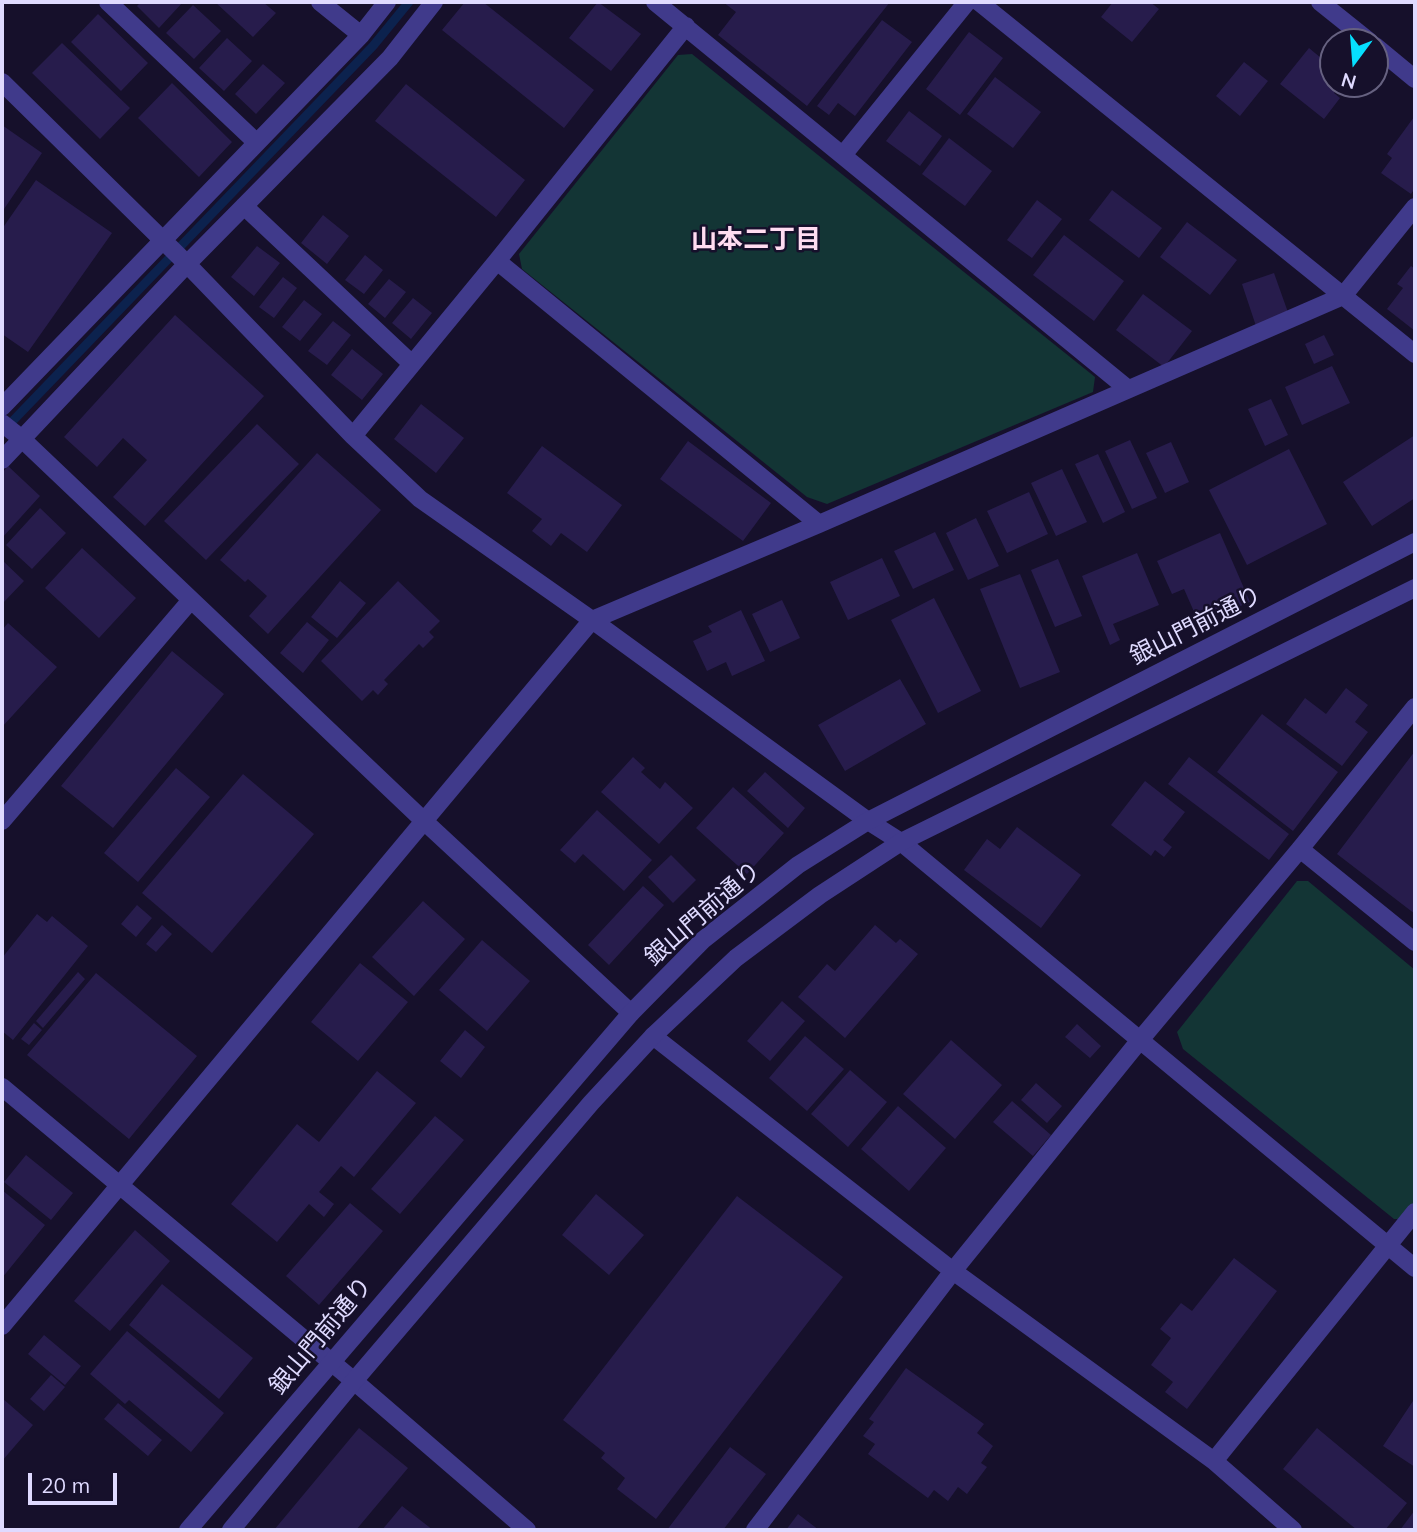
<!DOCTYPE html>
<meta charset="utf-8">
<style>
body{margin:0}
#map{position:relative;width:1417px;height:1532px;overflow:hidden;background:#16102b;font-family:Mulish,sans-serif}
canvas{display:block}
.frame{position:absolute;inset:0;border:4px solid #dfdaff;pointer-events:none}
.north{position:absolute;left:1319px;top:28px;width:70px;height:70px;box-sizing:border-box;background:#16102b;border:2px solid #666180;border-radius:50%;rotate:196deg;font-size:19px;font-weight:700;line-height:28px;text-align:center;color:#dfdaff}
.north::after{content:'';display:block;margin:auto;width:24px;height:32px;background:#06dfff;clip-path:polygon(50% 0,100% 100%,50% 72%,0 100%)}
.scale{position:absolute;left:28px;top:1473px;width:89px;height:32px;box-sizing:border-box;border:4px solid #dfdaff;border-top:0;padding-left:9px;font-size:21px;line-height:24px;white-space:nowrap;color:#dfdaff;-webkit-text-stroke:5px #16102b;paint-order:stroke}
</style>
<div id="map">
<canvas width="1417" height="1532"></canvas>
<div class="frame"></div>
<div class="north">N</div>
<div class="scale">20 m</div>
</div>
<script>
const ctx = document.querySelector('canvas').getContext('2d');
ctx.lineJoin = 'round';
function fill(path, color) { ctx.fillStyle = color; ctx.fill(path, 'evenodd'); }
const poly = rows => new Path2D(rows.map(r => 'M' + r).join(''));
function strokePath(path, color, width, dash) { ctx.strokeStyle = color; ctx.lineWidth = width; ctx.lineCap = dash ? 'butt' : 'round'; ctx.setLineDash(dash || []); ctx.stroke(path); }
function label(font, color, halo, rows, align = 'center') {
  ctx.font = font + ' Mulish,"Noto Sans JP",sans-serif'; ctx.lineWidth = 5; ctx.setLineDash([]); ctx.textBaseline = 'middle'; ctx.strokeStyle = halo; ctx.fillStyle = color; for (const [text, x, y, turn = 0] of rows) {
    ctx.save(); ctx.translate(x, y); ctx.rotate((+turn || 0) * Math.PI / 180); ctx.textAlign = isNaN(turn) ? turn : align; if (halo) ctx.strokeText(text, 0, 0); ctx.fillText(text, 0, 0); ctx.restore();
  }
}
const green = poly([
 [692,54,1095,377,1093,392,827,504,807,497,522,269,519,254,678,55],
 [1297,881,1308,881,1415,970,1415,1205,1404,1219,1394,1219,1183,1049,1177,1032]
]);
const stream = poly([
 [5,429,373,46,409,2]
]);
const building = poly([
 [141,2,183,2,159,28,137,6],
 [215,2,263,2,276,13,253,37],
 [465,2,483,2,594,90,564,128,442,30],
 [598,2,641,34,611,71,569,38],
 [723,2,890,2,807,106,718,35,736,12],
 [1113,2,1150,2,1159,9,1132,42,1101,17],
 [193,5,221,31,194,59,166,33],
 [98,14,148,63,121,91,71,42],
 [882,20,912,42,855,116,838,103,829,115,817,106],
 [969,32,1003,58,960,115,926,89],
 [227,38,252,61,224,91,199,68],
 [62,43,130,108,100,139,32,73],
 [1309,48,1333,68,1333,84,1341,84,1334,93,1340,98,1324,119,1280,84],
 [1244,62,1268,81,1240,116,1216,96],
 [263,64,285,83,256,114,235,94],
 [995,77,1041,112,1013,148,967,114],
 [172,83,232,142,199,177,138,118],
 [406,84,525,180,496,217,375,121],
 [909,111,942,136,920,166,886,141],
 [1414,117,1415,188,1411,194,1381,173,1392,158,1387,154],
 [2,125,42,153,2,212],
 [949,138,992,171,965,206,922,174],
 [36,180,112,233,28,352,2,334,2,229],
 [1112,190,1162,228,1139,258,1089,220],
 [1037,200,1062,219,1032,258,1007,240],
 [323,215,349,236,327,264,301,243],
 [1187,222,1237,260,1210,295,1160,257],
 [1064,235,1124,281,1094,321,1033,275],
 [257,246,280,263,254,296,231,277],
 [365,255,383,270,364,294,345,280],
 [1411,266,1415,269,1415,331,1387,309,1403,288,1397,284],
 [1274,273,1290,318,1257,329,1242,284],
 [283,277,297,288,274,318,259,307],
 [389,279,406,292,385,318,368,304],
 [1143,294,1192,331,1164,367,1116,330],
 [413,298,432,313,411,339,392,323],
 [304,300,322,314,300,341,282,327],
 [175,315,264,396,145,526,113,497,147,460,123,438,97,467,64,437],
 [333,321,351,335,327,365,308,351],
 [1324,335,1334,355,1314,364,1305,344],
 [352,349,383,374,362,400,331,375],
 [1332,366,1350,403,1302,425,1285,387],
 [1271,399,1288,435,1265,446,1248,409],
 [421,404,464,438,436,473,394,439],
 [257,424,299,464,206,560,164,521],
 [1415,435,1415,498,1372,526,1343,482],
 [1130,440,1157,498,1132,509,1105,451],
 [688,441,771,503,743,541,660,479],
 [1171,442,1189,482,1165,493,1146,453],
 [542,446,622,505,587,552,561,533,551,546,532,531,542,519,507,493],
 [1289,449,1327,524,1247,565,1209,490],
 [317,453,381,510,268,634,249,616,267,596,248,579,245,582,220,560],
 [1098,454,1125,512,1103,523,1075,464],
 [8,466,40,496,2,538,2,473],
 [1062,469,1087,522,1056,536,1031,483],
 [1029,492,1048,534,1007,553,987,511],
 [40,508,66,533,32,569,6,545],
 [976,518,999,566,968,580,946,533],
 [935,532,954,570,913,589,894,551],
 [1220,533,1250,602,1199,623,1184,589,1172,594,1157,561],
 [82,548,136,598,99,638,45,588],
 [1137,553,1159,605,1113,624,1120,640,1110,645,1082,576],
 [882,558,900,596,848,620,830,582],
 [1058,559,1082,616,1055,627,1031,570],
 [2,560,24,581,2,604],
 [1020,574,1060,672,1020,688,980,589],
 [340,581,366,603,337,638,311,617],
 [398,581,440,621,429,632,434,637,423,648,419,644,384,680,388,684,378,695,373,690,362,701,321,661],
 [934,598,981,691,938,713,891,620],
 [782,600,800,638,770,652,752,614],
 [741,610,765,661,732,676,726,662,707,671,693,641,712,632,708,626],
 [307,622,329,640,303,673,280,653],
 [8,623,57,667,2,727,2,630],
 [172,651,224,694,113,828,61,786],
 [900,679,926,724,845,771,818,725],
 [1346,688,1368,705,1355,722,1368,732,1342,766,1286,724,1305,698,1326,714],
 [1262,714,1338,772,1293,831,1217,772],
 [1415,751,1415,914,1337,854],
 [633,757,645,768,641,772,660,789,665,782,693,808,659,844,601,792],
 [1189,757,1289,834,1269,860,1168,784],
 [176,768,210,797,138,882,104,853],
 [765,772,805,808,788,828,747,791],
 [243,774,314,834,212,953,142,893],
 [1145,781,1185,812,1163,840,1172,847,1164,857,1155,850,1151,856,1111,825],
 [733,787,784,833,747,874,696,828],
 [597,810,652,860,624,891,583,854,575,863,560,850],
 [1017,827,1081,875,1041,928,964,870,987,839,1000,849],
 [671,855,696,880,673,903,648,877],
 [643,886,664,905,609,965,588,945],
 [423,901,465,939,414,996,372,957],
 [137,905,152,918,136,937,121,924],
 [37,914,47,922,52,916,88,946,13,1040,2,1031,2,958],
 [162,925,172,934,156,952,146,944],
 [875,925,896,943,900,939,918,954,845,1038,798,997,827,964,835,971],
 [482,940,530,981,487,1031,439,990],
 [360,963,408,1002,358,1061,311,1022],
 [78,972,85,979,43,1028,36,1021],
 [96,973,197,1056,129,1139,27,1055],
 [782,1001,805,1021,770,1061,747,1041],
 [34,1023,42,1030,29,1045,21,1039],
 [1077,1024,1101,1046,1090,1058,1065,1037],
 [465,1030,485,1047,461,1078,440,1061],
 [805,1036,844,1069,807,1111,769,1078],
 [951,1040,1002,1085,955,1139,903,1094],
 [850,1070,887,1102,848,1147,811,1114],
 [377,1071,416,1103,354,1177,341,1166,319,1192,334,1204,324,1217,309,1204,277,1242,231,1204,297,1124,319,1142],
 [1036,1083,1062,1106,1047,1123,1021,1100],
 [1012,1101,1051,1135,1033,1156,993,1122],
 [898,1106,946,1148,909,1191,861,1149],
 [435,1116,464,1140,400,1214,371,1189],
 [26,1155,73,1193,51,1220,4,1182],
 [2,1190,45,1225,2,1278],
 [596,1194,644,1235,609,1275,562,1235],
 [737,1196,843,1277,656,1519,617,1489,625,1478,601,1458,605,1453,563,1420],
 [350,1203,383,1231,319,1305,286,1276],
 [135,1230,170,1261,110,1331,74,1301],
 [1234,1258,1277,1291,1187,1409,1165,1392,1173,1382,1151,1365,1171,1338,1160,1329,1181,1303,1192,1311],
 [162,1284,253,1358,219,1399,129,1325],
 [127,1331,224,1413,191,1452,129,1400,125,1404,90,1374],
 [44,1335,81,1366,65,1385,28,1354],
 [906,1368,984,1424,977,1433,993,1446,981,1463,987,1467,967,1494,958,1487,948,1501,934,1490,928,1498,868,1454,875,1444,863,1436,874,1422,869,1419],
 [51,1375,65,1387,44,1411,30,1399],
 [2,1398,33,1425,2,1461],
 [1415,1398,1415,1467,1383,1446],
 [118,1403,162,1440,148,1456,104,1419],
 [359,1428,408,1468,356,1530,274,1530],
 [1317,1428,1407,1503,1385,1530,1357,1530,1283,1469],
 [730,1447,766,1474,723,1530,667,1530],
 [402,1506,433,1530,382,1530],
 [1415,1510,1415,1529,1400,1530],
 [798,1514,819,1530,786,1530]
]);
const minor = poly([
 [108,2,256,142],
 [320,2,361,35],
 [655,2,1128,389],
 [979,2,1415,354],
 [1320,2,1370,42],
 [1375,46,1415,79],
 [2,82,187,264,353,436,420,499,592,620,868,821,901,842,1415,1268],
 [843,155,967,2],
 [244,206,412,364],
 [497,261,819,524],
 [2,407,361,35,387,2],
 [2,423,22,439,424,821,631,1013],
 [353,436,497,261,686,26],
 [2,460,187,264,390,58,434,2],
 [2,821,191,600],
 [1300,849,1415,942],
 [653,1036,953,1271,1214,1461,1293,1530],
 [2,1087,354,1381,527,1530],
 [2,1326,592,620,819,524,1343,296,1415,207],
 [1214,1461,1415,1212],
 [755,1530,953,1271,1140,1040,1300,849,1415,707]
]);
const tertiary = poly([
 [188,1530,631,1013,703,940,798,865,868,821,1415,542],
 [231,1530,354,1381,591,1103,653,1036,736,958,820,895,901,842,1415,588]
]);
const streetNames = [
 ["銀山門前通り",1196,626,-27],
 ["銀山門前通り",703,914,-41],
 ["銀山門前通り",321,1336,-50]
];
const neighbourhoodNames = [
 ["山本二丁目",756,240]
];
fill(green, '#133535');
strokePath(stream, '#0c224e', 9);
fill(building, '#271c4c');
strokePath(minor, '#403a8b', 18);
strokePath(tertiary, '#403a8b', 18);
label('24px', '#dfdaff', '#16102b', streetNames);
label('bold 26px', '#ffdcf1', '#16102b', neighbourhoodNames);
</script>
